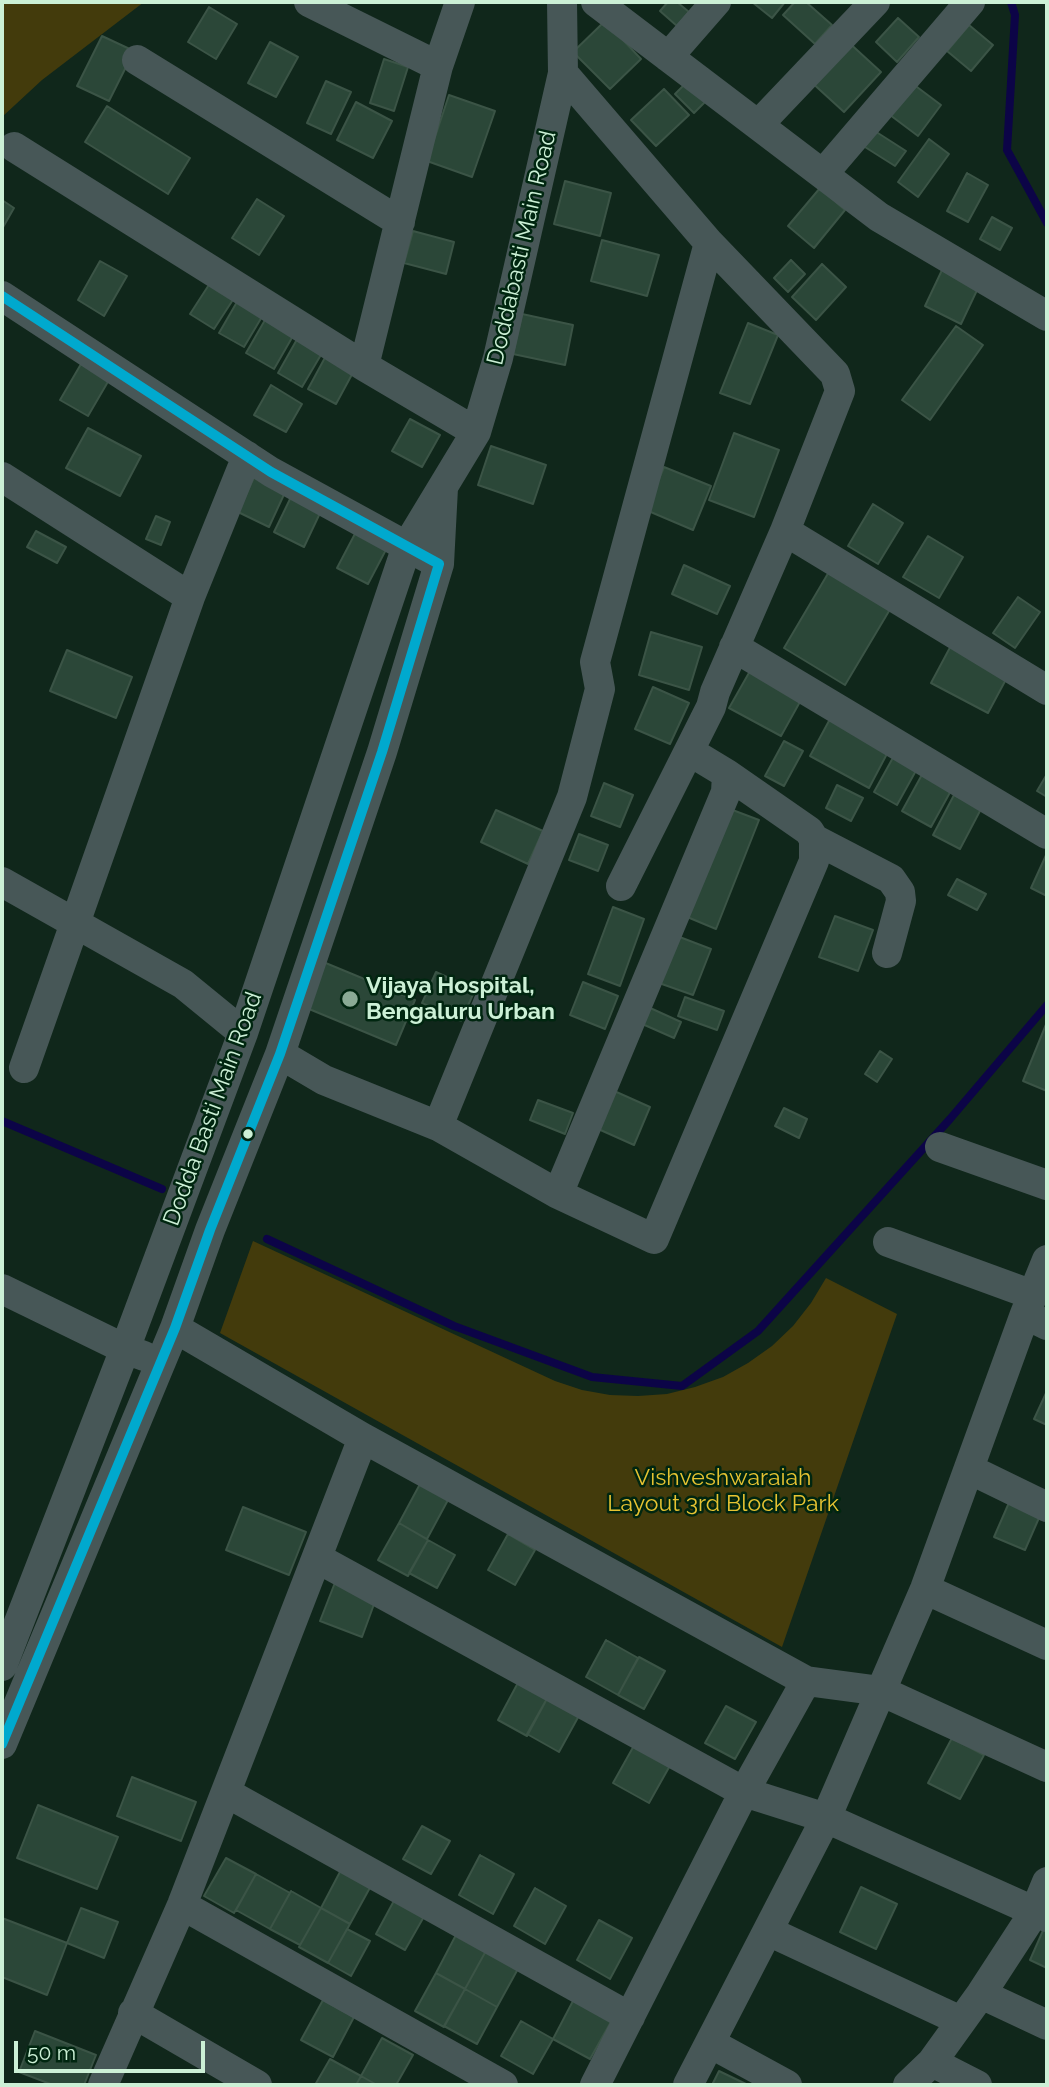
<!DOCTYPE html>
<style>
body{margin:0}
#map{position:relative;width:1049px;height:2087px;overflow:hidden;background:#10271b;font-family:Raleway,sans-serif}
canvas{display:block}
.frame{position:absolute;inset:0;border:4px solid #ccf0d6;pointer-events:none}
.scale{position:absolute;left:14px;top:2041px;width:191px;height:32px;box-sizing:border-box;border:4px solid #ccf0d6;border-top:0;padding-left:9px;font-size:21px;line-height:24px;white-space:nowrap;color:#ccf0d6;-webkit-text-stroke:5px #002610;paint-order:stroke}
</style>
<div id="map">
<canvas width="1049" height="2087"></canvas>
<div class="frame"></div>
<div class="scale">50 m</div>
</div>
<script>
const ctx = document.querySelector('canvas').getContext('2d');
ctx.lineJoin = 'round';
function fill(path, color) { ctx.fillStyle = color; ctx.fill(path, 'evenodd'); }
const poly = rows => new Path2D(rows.map(r => 'M' + r).join(''));
function strokePath(path, color, width, dash) { ctx.strokeStyle = color; ctx.lineWidth = width; ctx.lineCap = dash ? 'butt' : 'round'; ctx.setLineDash(dash || []); ctx.stroke(path); }
function label(font, color, halo, rows, align = 'center') {
  ctx.font = font + ' Raleway,sans-serif'; ctx.lineWidth = 5; ctx.setLineDash([]); ctx.textBaseline = 'middle'; ctx.strokeStyle = halo; ctx.fillStyle = color; for (const [text, x, y, turn = 0] of rows) {
    ctx.save(); ctx.translate(x, y); ctx.rotate((+turn || 0) * Math.PI / 180); ctx.textAlign = isNaN(turn) ? turn : align; if (halo) ctx.strokeText(text, 0, 0); ctx.fillText(text, 0, 0); ctx.restore();
  }
}
const green = poly([
 [2,2,144,2,42,80,2,117],
 [253,1241,555,1381,582,1390,610,1395,638,1396,667,1394,695,1387,723,1377,748,1363,772,1346,793,1326,811,1303,826,1278,897,1314,782,1647,220,1333]
]);
const stream = poly([
 [1011,2,1015,15,1007,150,1047,223],
 [2,1121,162,1189],
 [267,1239,454,1326,592,1377,682,1386,758,1331,950,1119,1047,1005]
]);
const building = poly([
 [668,2,677,2,689,12,677,26,660,11,668,2],
 [752,2,785,2,772,18,752,2],
 [795,2,806,2,832,25,815,44,783,15,795,2],
 [209,7,237,24,216,59,188,42,209,7],
 [898,18,919,37,897,62,876,42,898,18],
 [605,21,641,59,610,89,573,52,605,21],
 [969,25,993,45,971,71,947,51,969,25],
 [102,36,134,51,109,101,77,86,102,36],
 [845,39,881,72,844,112,809,80,845,39],
 [270,42,298,57,276,97,248,83,270,42],
 [384,59,408,67,394,111,370,103,384,59],
 [905,78,941,105,918,136,882,109,905,78],
 [326,81,351,92,331,134,307,123,326,81],
 [688,81,707,100,694,113,675,94,688,81],
 [664,89,689,115,656,146,631,120,664,89],
 [449,95,495,111,472,177,427,161,449,95],
 [356,102,392,121,373,158,337,140,356,102],
 [107,106,190,158,168,194,85,142,107,106],
 [867,126,906,151,895,166,857,142,867,126],
 [929,139,949,154,918,197,898,182,929,139],
 [967,173,988,185,968,222,947,211,967,173],
 [565,181,611,193,600,236,554,224,565,181],
 [820,188,845,210,814,248,788,226,820,188],
 [257,199,284,216,259,255,232,238,257,199],
 [2,200,14,208,2,229,2,200],
 [992,217,1012,228,1000,250,980,239,992,217],
 [413,231,454,242,446,274,404,263,413,231],
 [602,240,659,255,647,296,591,281,602,240],
 [791,260,805,274,788,292,774,278,791,260],
 [100,261,127,276,104,316,78,300,100,261],
 [822,264,846,287,816,320,792,297,822,264],
 [943,268,979,286,961,324,925,306,943,268],
 [214,277,238,292,214,329,190,314,214,277],
 [241,295,266,310,244,347,219,333,241,295],
 [269,313,297,329,274,369,246,353,269,313],
 [522,314,573,325,565,365,513,354,522,314],
 [748,323,778,335,750,404,720,393,748,323],
 [956,326,983,345,930,420,902,400,956,326],
 [300,334,325,348,302,387,278,373,300,334],
 [328,352,356,367,336,404,308,389,328,352],
 [81,364,109,380,88,416,60,400,81,364],
 [271,385,302,404,286,432,254,415,271,385],
 [410,419,440,435,422,467,392,451,410,419],
 [88,428,141,456,120,496,66,468,88,428],
 [734,433,779,450,754,517,709,500,734,433],
 [491,446,546,465,533,504,478,485,491,446],
 [664,467,711,486,693,530,646,510,664,467],
 [256,473,287,488,269,527,238,512,256,473],
 [291,497,321,511,304,547,274,532,291,497],
 [873,504,903,523,878,564,848,546,873,504],
 [156,516,170,522,161,545,146,539,156,516],
 [358,528,389,544,368,584,337,568,358,528],
 [36,531,66,547,57,563,27,547,36,531],
 [928,536,963,557,939,598,903,577,928,536],
 [684,565,730,586,717,614,672,594,684,565],
 [833,565,895,601,845,685,784,648,833,565],
 [1018,597,1040,612,1015,648,993,633,1018,597],
 [651,632,702,647,689,690,639,675,651,632],
 [954,640,1011,670,988,713,931,683,954,640],
 [67,650,132,677,116,718,50,691,67,650],
 [750,671,801,700,781,736,729,708,750,671],
 [653,687,689,703,670,744,635,729,653,687],
 [830,719,889,750,869,788,810,756,830,719],
 [784,741,803,751,784,786,765,776,784,741],
 [895,754,918,767,897,805,874,792,895,754],
 [924,771,953,787,931,827,902,811,924,771],
 [1047,774,1047,797,1037,791,1047,774],
 [604,783,633,795,620,827,591,816,604,783],
 [837,785,863,798,851,821,826,808,837,785],
 [954,795,981,809,960,849,933,835,954,795],
 [722,806,759,820,716,929,680,914,722,806],
 [496,810,543,831,528,864,481,842,496,810],
 [579,834,608,845,598,871,569,860,579,834],
 [1047,853,1047,896,1031,888,1047,853],
 [957,879,986,894,977,910,948,895,957,879],
 [613,907,644,919,620,986,588,974,613,907],
 [835,916,873,930,858,971,819,957,835,916],
 [677,936,711,949,693,995,659,983,677,936],
 [316,959,415,1000,396,1045,297,1004,316,959],
 [436,972,475,990,461,1021,422,1003,436,972],
 [583,982,618,996,605,1029,570,1015,583,982],
 [685,997,724,1011,717,1030,678,1016,685,997],
 [648,1007,681,1022,674,1038,640,1023,648,1007],
 [1047,1022,1047,1091,1023,1081,1047,1022],
 [880,1051,892,1059,877,1082,865,1074,880,1051],
 [612,1090,650,1107,634,1145,596,1128,612,1090],
 [538,1100,573,1113,565,1134,530,1120,538,1100],
 [784,1108,807,1119,799,1138,775,1126,784,1108],
 [1047,1391,1047,1425,1034,1419,1047,1391],
 [420,1484,448,1500,427,1539,399,1523,420,1484],
 [1011,1498,1042,1511,1025,1550,994,1537,1011,1498],
 [243,1507,306,1532,289,1575,226,1550,243,1507],
 [399,1523,428,1540,408,1576,378,1560,399,1523],
 [508,1534,535,1550,515,1585,488,1570,508,1534],
 [428,1540,455,1555,437,1588,409,1573,428,1540],
 [336,1580,377,1596,362,1637,320,1621,336,1580],
 [606,1640,638,1658,618,1695,586,1677,606,1640],
 [639,1657,665,1671,644,1709,618,1695,639,1657],
 [520,1679,549,1695,527,1736,498,1720,520,1679],
 [549,1695,581,1712,559,1752,527,1734,549,1695],
 [726,1706,756,1722,735,1759,705,1743,726,1706],
 [952,1738,984,1755,960,1799,928,1783,952,1738],
 [636,1742,672,1762,649,1803,613,1783,636,1742],
 [132,1777,196,1802,181,1841,117,1816,132,1777],
 [38,1805,118,1837,97,1889,17,1858,38,1805],
 [422,1826,450,1841,431,1874,403,1859,422,1826],
 [480,1855,514,1874,493,1914,459,1895,480,1855],
 [226,1858,256,1874,234,1913,204,1896,226,1858],
 [342,1868,372,1884,350,1924,321,1908,342,1868],
 [256,1874,290,1893,270,1929,236,1910,256,1874],
 [861,1887,897,1904,876,1949,840,1932,861,1887],
 [535,1888,566,1906,545,1944,514,1926,535,1888],
 [291,1891,321,1908,300,1945,270,1929,291,1891],
 [396,1897,426,1913,405,1950,376,1934,396,1897],
 [81,1908,118,1922,104,1958,67,1943,81,1908],
 [321,1908,350,1924,328,1963,299,1947,321,1908],
 [2,1918,67,1943,47,1995,2,1977,2,1918],
 [599,1920,632,1938,610,1979,577,1960,599,1920],
 [1045,1926,1047,1927,1047,1968,1030,1960,1045,1926],
 [347,1929,370,1941,351,1976,328,1963,347,1929],
 [457,1933,487,1949,465,1989,436,1973,457,1933],
 [487,1949,519,1967,497,2007,465,1989,487,1949],
 [436,1973,465,1989,444,2027,415,2011,436,1973],
 [465,1989,497,2007,477,2044,444,2026,465,1989],
 [574,1999,612,2020,590,2059,553,2039,574,1999],
 [323,2000,354,2017,333,2057,301,2040,323,2000],
 [521,2021,553,2039,533,2074,501,2056,521,2021],
 [35,2031,96,2055,84,2085,53,2085,19,2072,35,2031],
 [382,2038,413,2055,396,2085,377,2085,361,2076,382,2038],
 [330,2059,361,2076,356,2085,315,2085,330,2059],
 [719,2071,748,2085,712,2085,719,2071],
 [361,2076,377,2085,356,2085,361,2076]
]);
const minor = poly([
 [309,2,438,66],
 [596,2,879,217,1047,316],
 [668,57,716,2],
 [137,60,400,222],
 [758,125,875,2],
 [14,147,364,366,476,432],
 [823,174,970,2],
 [2,296,271,472,439,564,382,752,280,1054,210,1230,175,1328,2,1744],
 [364,366,438,66,460,2],
 [2,477,190,597],
 [785,531,1047,690],
 [439,564,443,488],
 [734,647,1047,834],
 [814,839,891,879,900,892,901,901,887,953],
 [2,882,183,984,243,1033],
 [621,886,711,707,715,692,785,531,840,391,835,374,709,243],
 [280,1054,324,1080,438,1126,558,1194,654,1239,814,861,814,839,809,831,727,774],
 [24,1068,190,597,247,456],
 [438,1126,572,797,600,689,595,662,709,243,563,73],
 [940,1147,1047,1185],
 [558,1194,726,792,727,774,689,751],
 [888,1242,1033,1295],
 [1047,1260,1025,1314,1047,1325],
 [2,1289,125,1349,144,1356],
 [175,1328,363,1438],
 [969,1469,1047,1507],
 [317,1558,744,1792,826,1818,1047,1917],
 [925,1589,1047,1645],
 [2,1666,125,1349,243,1033,407,546,476,432,498,358,563,73,562,2],
 [806,1681,881,1691,1047,1767],
 [227,1793,630,2017],
 [182,1905,503,2085],
 [768,1931,961,2021],
 [981,1994,1047,2025],
 [133,2013,257,2085],
 [710,2043,787,2085],
 [932,2062,981,1994,1035,1911,1047,1882],
 [103,2085,182,1905,363,1438,806,1681,744,1792,595,2085],
 [688,2085,826,1818,925,1589,1025,1314],
 [908,2085,932,2062,977,2085]
]);
const bus1 = poly([
 [2,296,271,472,439,564,382,752,280,1054,210,1230,175,1328,2,1744]
]);
const markers = [
 [350,999,9,"#8aaa95"],
 [248,1134,6,"#ccf0d6"]
];
const streetNames = [
 ["Doddabasti Main Road",522,248,-77],
 ["Dodda Basti Main Road",213,1109,-70]
];
const poiNames = [
 ["Vijaya Hospital,",366,986],
 ["Bengaluru Urban",366,1012]
];
const parkNames = [
 ["Vishveshwaraiah",723,1478],
 ["Layout 3rd Block Park",723,1504]
];
fill(green, '#433b0c');
strokePath(stream, '#0c0447', 8);
fill(building, '#2b4738');
strokePath(building, '#3b5446', 2);
strokePath(minor, '#475757', 30);
strokePath(bus1, '#00a9ce', 10);
for (const [x, y, r, color] of markers) { const dot = new Path2D(); dot.arc(x, y, r, 0, 2 * Math.PI); ctx.fillStyle = color; ctx.fill(dot); strokePath(dot, '#002610', 2.5); }
label('23px', '#ccf0d6', '#002610', streetNames);
label('bold 23px', '#ccf0d6', '#002610', poiNames, 'left');
label('23px', '#e6c332', '#002610', parkNames);
</script>
